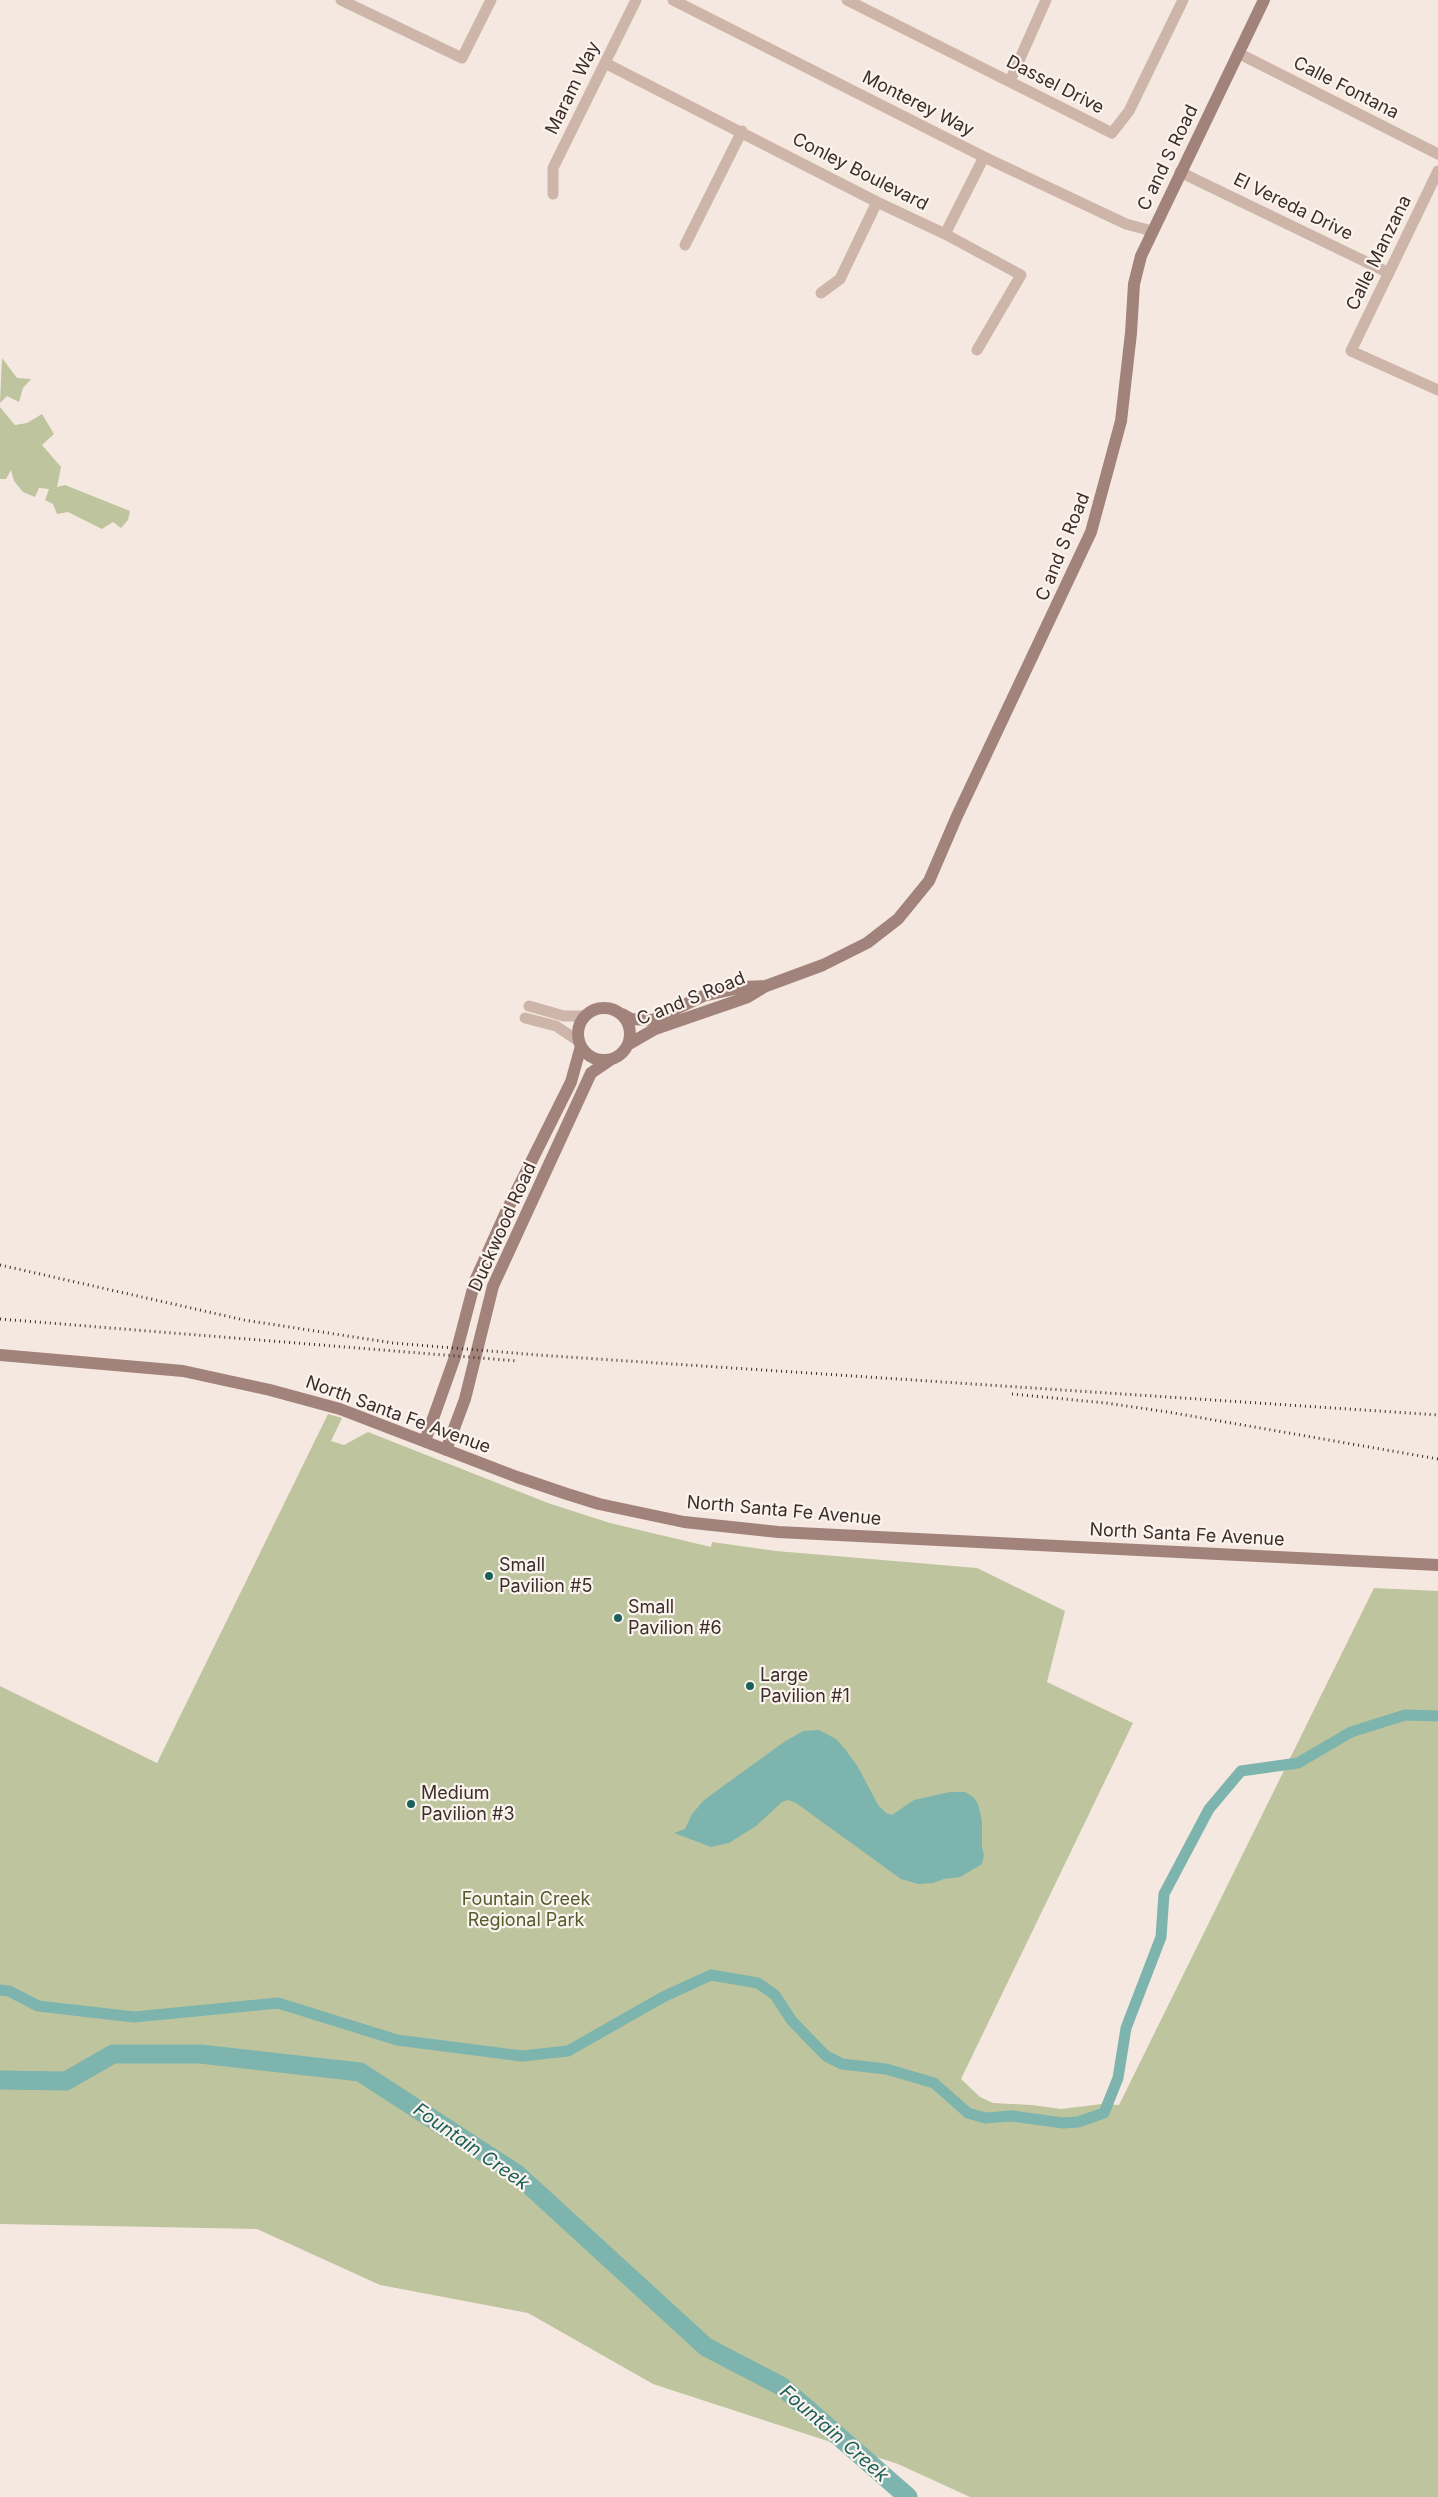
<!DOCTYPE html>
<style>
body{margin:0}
canvas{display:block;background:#f5e8e0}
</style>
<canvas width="1438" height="2497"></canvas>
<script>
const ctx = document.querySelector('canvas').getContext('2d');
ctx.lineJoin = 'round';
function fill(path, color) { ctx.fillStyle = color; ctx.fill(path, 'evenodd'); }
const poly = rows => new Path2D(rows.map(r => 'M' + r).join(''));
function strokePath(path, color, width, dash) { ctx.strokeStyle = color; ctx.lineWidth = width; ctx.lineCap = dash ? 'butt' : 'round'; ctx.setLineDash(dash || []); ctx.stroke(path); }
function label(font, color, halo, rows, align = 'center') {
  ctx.font = font + ' Inter,sans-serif'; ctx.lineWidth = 4.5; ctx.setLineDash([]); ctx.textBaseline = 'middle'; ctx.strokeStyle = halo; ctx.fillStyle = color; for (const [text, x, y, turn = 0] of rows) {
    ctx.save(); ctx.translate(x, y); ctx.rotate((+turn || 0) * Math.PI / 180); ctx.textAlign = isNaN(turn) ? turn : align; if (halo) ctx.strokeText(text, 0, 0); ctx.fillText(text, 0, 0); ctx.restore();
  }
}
const green = poly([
 [2,358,17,378,31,379,23,388,19,402,7,396,0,403],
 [0,407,15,425,27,423,42,414,54,434,42,445,61,467,57,487,65,485,130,511,128,520,121,528,113,522,102,529,68,512,57,514,53,504,45,500,49,489,39,488,35,497,23,492,14,481,11,470,6,479,0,479],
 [328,1414,342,1418,331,1441,344,1445,368,1432,548,1503,610,1523,711,1547,712,1542,776,1551,977,1568,1065,1611,1047,1682,1133,1723,961,2079,980,2097,993,2103,1032,2105,1061,2109,1102,2104,1119,2105,1374,1588,1438,1591,1438,2497,970,2497,898,2464,653,2384,528,2313,380,2285,257,2229,0,2224,0,1686,157,1763]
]);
const water = poly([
 [819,1730,836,1739,845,1749,858,1767,878,1805,886,1813,892,1815,914,1800,950,1792,965,1792,973,1797,978,1804,982,1821,982,1847,984,1855,982,1864,960,1877,944,1879,933,1883,918,1884,901,1879,796,1803,788,1800,782,1802,756,1826,729,1843,711,1847,674,1833,685,1829,692,1814,704,1800,784,1742,803,1731]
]);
const canal = poly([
 [0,1990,9,1991,38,2006,134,2017,278,2003,397,2040,522,2056,568,2051,663,1997,711,1975,758,1983,775,1995,792,2021,826,2056,842,2064,886,2069,934,2083,968,2113,985,2118,1012,2116,1063,2123,1078,2122,1104,2113,1118,2078,1126,2028,1161,1937,1164,1894,1209,1809,1241,1771,1298,1763,1351,1732,1405,1715,1438,1716]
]);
const river = poly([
 [0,2080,66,2081,113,2054,200,2054,360,2072,517,2174,706,2347,781,2386,908,2497]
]);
const street = poly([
 [341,0,462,58,491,0],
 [673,0,984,157,1126,224,1152,231],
 [847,0,1112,133,1129,111,1183,0],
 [1238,53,1438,154],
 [605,63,877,202,945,234,1021,275,977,350],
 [1010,81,1046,0],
 [1438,171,1351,351,1438,390],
 [1180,172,1389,273],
 [553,194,553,168,636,0],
 [945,234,984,157],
 [685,245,742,131],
 [821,293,840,279,877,202],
 [529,1006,564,1016,586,1016],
 [525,1018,556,1026,580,1042]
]);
const secondary = poly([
 '578 1034a26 26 0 1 1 52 0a26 26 0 1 1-52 0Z',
 [622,1014,631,1019,653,1020,703,996,743,987,766,986],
 [629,1044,655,1029,748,997,766,986,823,965,867,943,898,919,929,881,957,816,1091,532,1121,421,1131,333,1134,284,1141,256,1264,0],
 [0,1355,183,1371,270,1390,340,1409,517,1477,567,1494,599,1504,684,1522,778,1532,1438,1565],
 [425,1441,455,1357,475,1281,506,1212,571,1082,581,1046],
 [446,1450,465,1399,493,1286,591,1073,610,1060]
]);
const rail = poly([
 [0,1265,244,1320,393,1343,538,1355,1438,1415],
 [0,1319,518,1361],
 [1012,1394,1106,1403,1168,1412,1438,1459]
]);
const markers = [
 [489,1576,5,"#1c605a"],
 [618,1618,5,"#1c605a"],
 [750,1686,5,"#1c605a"],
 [411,1804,5,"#1c605a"]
];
const streetNames = [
 ["Dassel Drive",1055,85,27],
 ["Maram Way",573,88,-64],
 ["Calle Fontana",1346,88,27],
 ["Monterey Way",918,104,27],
 ["C and S Road",1168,158,-64],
 ["Conley Boulevard",860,172,27],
 ["El Vereda Drive",1293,207,26],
 ["Calle Manzana",1379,253,-64],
 ["C and S Road",1063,547,-68],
 ["C and S Road",691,999,-22],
 ["Duckwood Road",503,1227,-66],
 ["North Santa Fe Avenue",398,1415,20],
 ["North Santa Fe Avenue",784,1511,5],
 ["North Santa Fe Avenue",1187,1535,3]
];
const poiNames = [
 ["Small",499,1566],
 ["Pavilion #5",499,1587],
 ["Small",628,1608],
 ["Pavilion #6",628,1629],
 ["Large",760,1676],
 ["Pavilion #1",760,1697],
 ["Medium",421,1794],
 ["Pavilion #3",421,1815]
];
const parkNames = [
 ["Fountain Creek",526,1900],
 ["Regional Park",526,1921]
];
const waterNames = [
 ["Fountain Creek",471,2147,35],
 ["Fountain Creek",834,2434,41]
];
fill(green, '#bec59e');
fill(water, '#7db4ad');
strokePath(canal, '#7db4ad', 11);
strokePath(river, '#7db4ad', 19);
strokePath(street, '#ceb5aa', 11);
strokePath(secondary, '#a2837b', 12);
strokePath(rail, '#3b2d2a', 3, [1, 4]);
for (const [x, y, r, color] of markers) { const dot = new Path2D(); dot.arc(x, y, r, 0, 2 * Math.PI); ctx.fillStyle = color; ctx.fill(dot); strokePath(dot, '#fbf3ed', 2); }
label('18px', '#3b2d2a', '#fbf3ed', streetNames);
label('18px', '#3b2d2a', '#fbf3ed', poiNames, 'left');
label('18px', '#525c2c', '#fbf3ed', parkNames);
label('italic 19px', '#1c605a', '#fbf3ed', waterNames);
</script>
